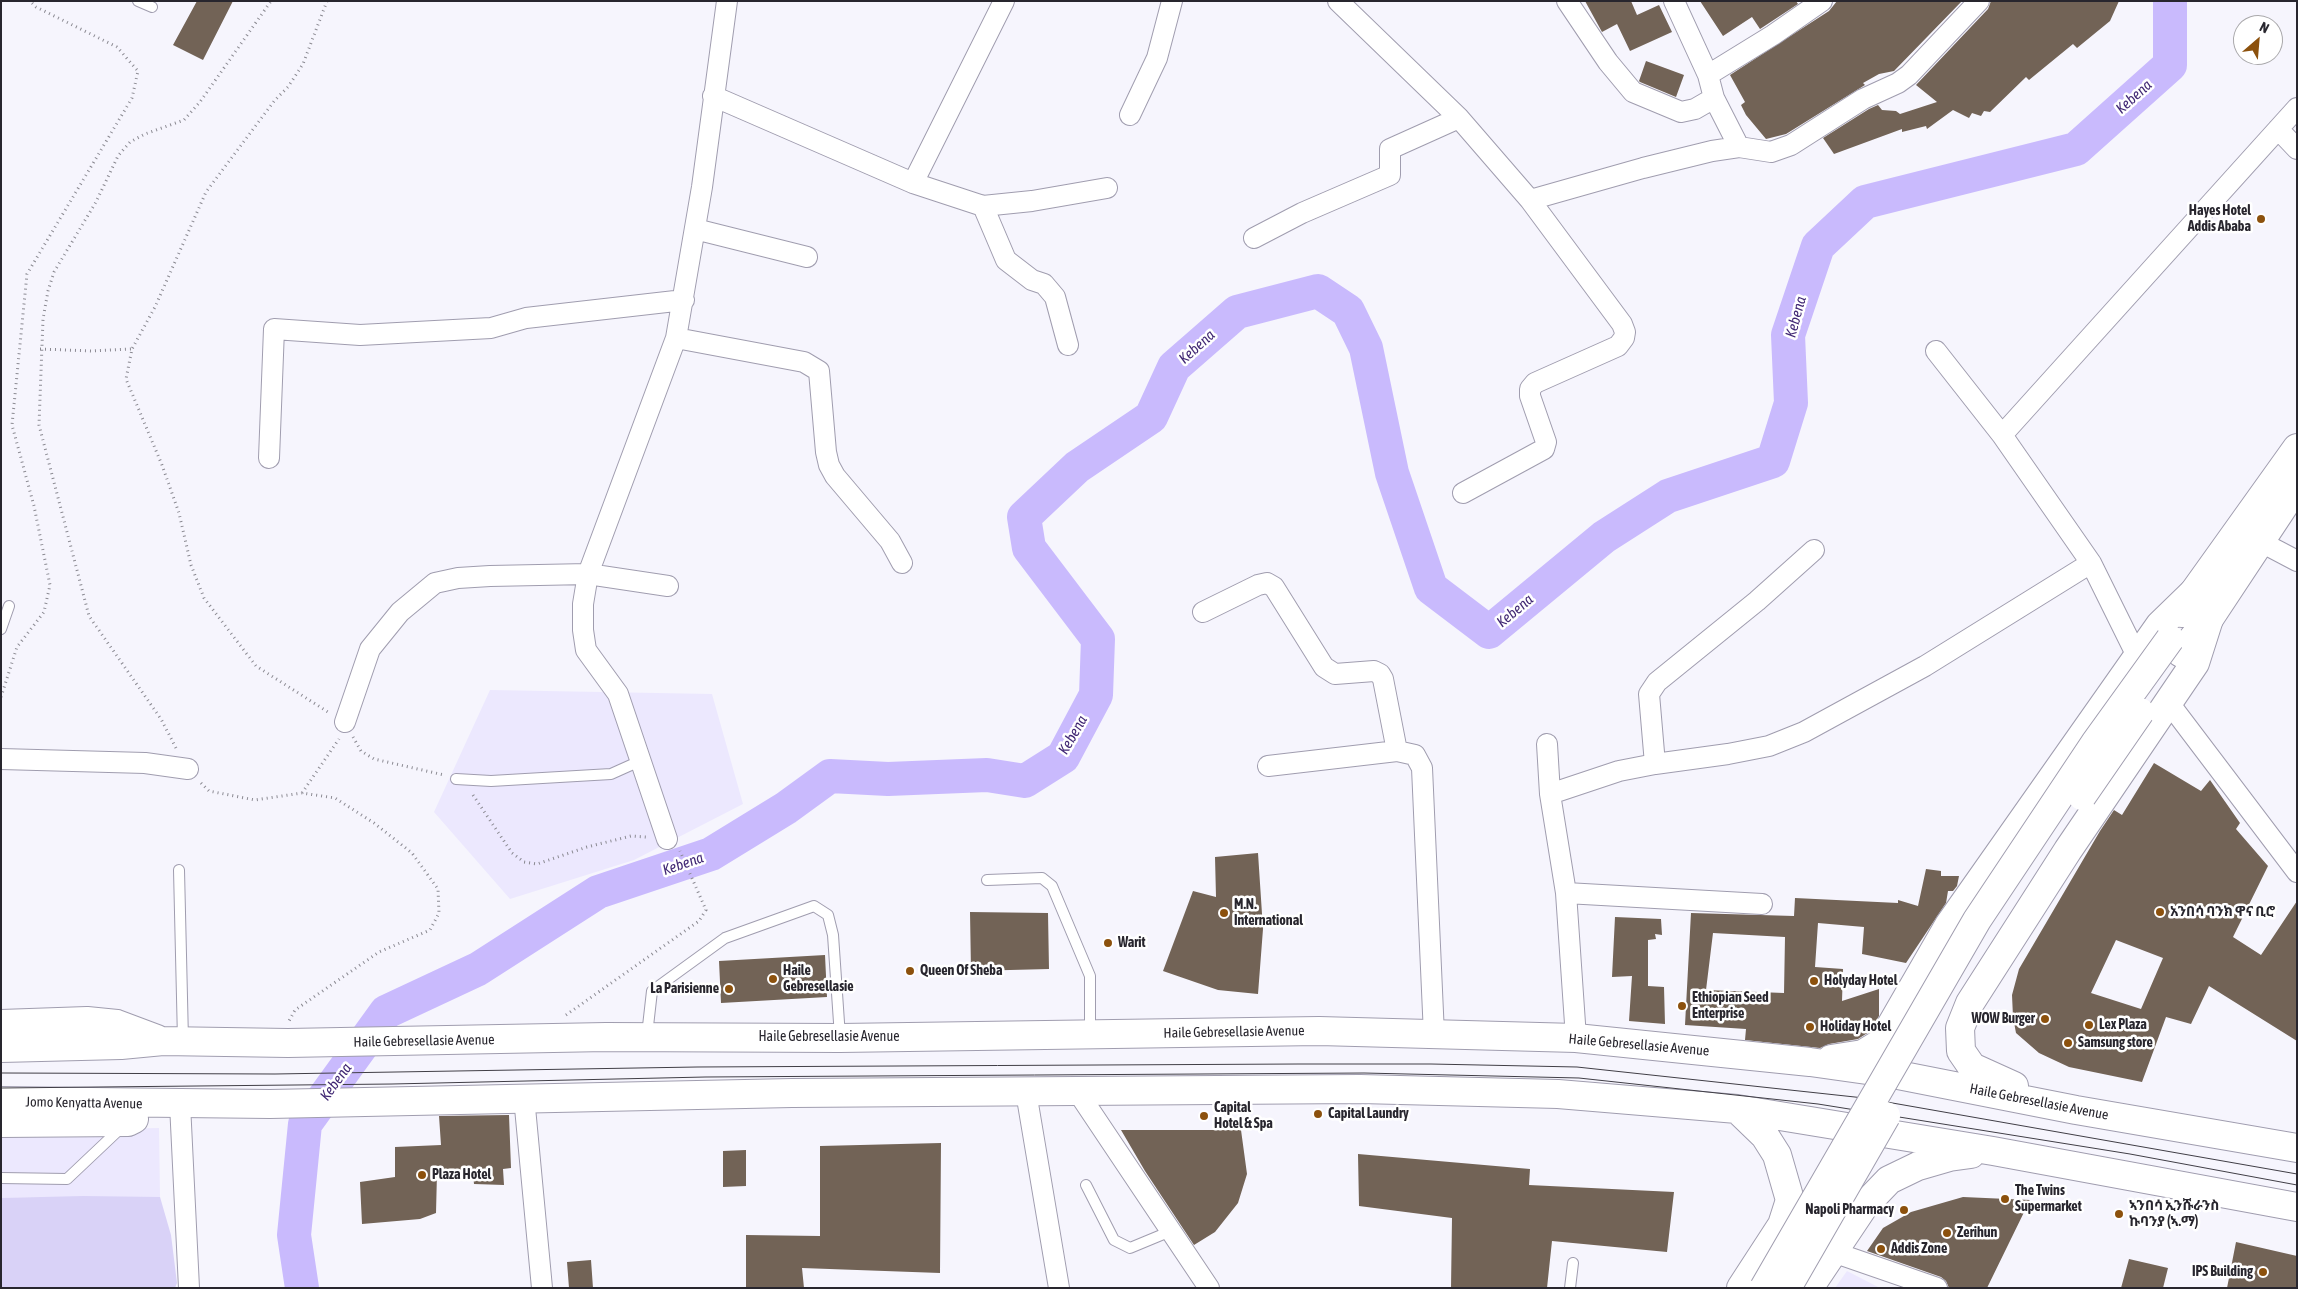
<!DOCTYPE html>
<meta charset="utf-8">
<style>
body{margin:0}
#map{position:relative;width:2298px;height:1289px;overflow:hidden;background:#f6f5fd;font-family:"Asap Condensed",sans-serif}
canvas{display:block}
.frame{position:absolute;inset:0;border:2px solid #28262e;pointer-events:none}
.north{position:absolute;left:2233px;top:15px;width:50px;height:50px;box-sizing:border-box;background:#fff;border:1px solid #a9a8ab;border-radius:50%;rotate:27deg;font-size:14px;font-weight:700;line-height:20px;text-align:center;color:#28262e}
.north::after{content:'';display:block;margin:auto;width:18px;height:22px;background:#8c510d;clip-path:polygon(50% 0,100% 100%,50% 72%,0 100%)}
</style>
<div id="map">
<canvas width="2298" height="1289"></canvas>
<div class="frame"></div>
<div class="north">N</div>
</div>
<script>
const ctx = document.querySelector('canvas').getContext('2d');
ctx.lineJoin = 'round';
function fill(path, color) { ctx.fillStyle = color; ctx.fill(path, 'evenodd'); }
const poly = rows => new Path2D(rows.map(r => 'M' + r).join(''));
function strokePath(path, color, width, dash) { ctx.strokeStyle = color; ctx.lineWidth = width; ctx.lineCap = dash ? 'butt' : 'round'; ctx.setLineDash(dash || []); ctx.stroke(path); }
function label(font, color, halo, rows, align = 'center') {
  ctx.font = font + ' "Asap Condensed","Noto Sans Ethiopic",sans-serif'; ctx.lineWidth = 5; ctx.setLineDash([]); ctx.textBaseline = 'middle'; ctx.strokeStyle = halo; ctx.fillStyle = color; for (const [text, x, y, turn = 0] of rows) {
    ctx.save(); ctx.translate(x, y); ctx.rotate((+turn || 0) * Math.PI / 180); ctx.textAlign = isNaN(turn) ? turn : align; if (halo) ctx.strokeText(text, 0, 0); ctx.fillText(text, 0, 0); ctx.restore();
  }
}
const built = poly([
 [490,690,712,694,743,804,634,860,510,899,434,812],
 [159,1128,160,1197,1,1198,1,1131],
 [1847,1271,1880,1288,1835,1288]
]);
const green = poly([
 [83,1196,160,1197,171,1235,177,1283,175,1288,1,1288,1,1198]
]);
const river = poly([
 [302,1288,294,1235,305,1124,386,1012,478,969,598,892,711,854,786,808,830,776,888,779,987,775,1025,781,1063,757,1096,695,1098,639,1029,548,1024,517,1077,467,1151,417,1174,367,1237,312,1318,291,1348,311,1366,348,1392,473,1431,588,1489,632,1604,537,1668,496,1773,461,1791,403,1788,335,1818,246,1865,202,2076,149,2170,65,2170,1]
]);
const building = poly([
 [197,1,233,1,203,60,173,45],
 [1585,1,1631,1,1637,15,1659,5,1672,32,1630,51,1617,24,1602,32],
 [1700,1,1796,1,1798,4,1760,29,1752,17,1723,36],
 [1837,1,1962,1,1894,71,1879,74,1863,83,1865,85,1786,134,1766,139,1746,115,1741,105,1745,102,1730,75,1829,11],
 [1991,1,2119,1,2110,21,2077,48,2073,44,2029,80,2026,77,1990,112,1984,111,1981,116,1972,113,1969,118,1953,110,1927,129,1926,126,1902,132,1902,129,1834,154,1823,138,1869,109,1878,105,1882,110,1896,111,1900,114,1937,102,1916,85,1988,9],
 [1646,61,1684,75,1676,97,1640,82,1639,81],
 [2154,763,2201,791,2210,780,2240,823,2236,829,2268,866,2233,937,2261,955,2297,901,2297,1041,2209,986,2191,1024,2166,1017,2142,1082,2069,1067,2039,1053,2016,1033,2013,1017,2012,995,2019,969,2100,831,2114,810,2122,815],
 [2116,940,2163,958,2141,1009,2091,993],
 [1258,853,1263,929,1258,994,1218,990,1163,971,1193,891,1216,897,1215,857],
 [1926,869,1941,871,1941,876,1959,876,1957,886,1953,891,1948,891,1946,903,1906,963,1862,954,1864,927,1818,923,1815,967,1843,969,1842,1001,1879,989,1879,1016,1869,1032,1858,1039,1829,1044,1820,1048,1745,1040,1746,1029,1685,1025,1691,913,1794,916,1795,898,1898,903,1898,900,1918,906],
 [1713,933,1785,937,1784,993,1706,990],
 [970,912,1048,913,1049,969,971,971],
 [1615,917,1661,919,1662,935,1655,934,1656,939,1648,940,1648,986,1664,987,1665,1024,1629,1021,1632,976,1612,977],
 [825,955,827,997,721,1003,719,961],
 [509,1115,511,1168,503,1169,504,1185,474,1184,473,1174,437,1173,436,1213,420,1219,362,1224,360,1182,395,1177,395,1147,441,1145,439,1116],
 [1121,1130,1241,1130,1247,1174,1238,1203,1215,1232,1194,1245,1145,1171],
 [941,1143,940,1273,802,1268,804,1288,746,1288,746,1235,820,1236,820,1146],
 [746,1150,746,1186,723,1187,723,1151],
 [1358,1154,1530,1169,1529,1185,1674,1192,1667,1252,1552,1241,1547,1288,1451,1288,1452,1218,1359,1206],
 [1963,1197,2030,1200,1987,1288,1949,1288,1946,1281,1941,1277,1867,1251,1883,1228,1911,1212],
 [2236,1242,2297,1256,2297,1288,2227,1288],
 [2129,1259,2168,1268,2163,1288,2121,1288],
 [591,1260,593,1288,569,1288,567,1262]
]);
const path = poly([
 [327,1,303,64,288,87,275,100,206,192,155,307,132,349,126,379,162,465,179,513,191,565,204,598,256,666,328,712],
 [40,349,92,351,132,349],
 [1,697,17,647,44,612,50,585,34,506,12,425,27,274,132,98,138,71,117,47,36,7,30,1],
 [353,737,361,751,374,759,444,775],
 [176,748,161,719,89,616,39,425,43,319,48,291,54,272,96,202,118,156,130,142,145,134,184,120,200,102,271,1],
 [201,783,209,791,255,800,302,793,335,798,374,823,412,853,438,889,439,913,430,930,379,952,295,1010,289,1021],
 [302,793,339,739],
 [473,795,512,853,524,862,537,864,587,847,631,836,646,837],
 [566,1015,699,921,706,910,680,851]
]);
const service = poly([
 [138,1,152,7],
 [1,629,9,606],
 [456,779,491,781,611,774,640,761],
 [179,870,183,1040],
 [987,880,1042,878,1052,886,1090,976,1090,1032],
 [647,1035,652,991,725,938,814,906,828,915,833,935,840,1037],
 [1,1178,67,1179,122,1127],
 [1086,1185,1114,1240,1130,1248,1171,1231],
 [1570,1288,1573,1263]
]);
const minor = poly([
 [1338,1,1459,118,1530,200,1622,324,1625,332,1624,338,1618,346,1535,383,1530,389,1530,396,1546,442,1544,449,1463,493],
 [1567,1,1608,62,1633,92,1681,112,1695,109,1714,98,1708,75,1674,1],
 [1708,75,1773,35,1822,1],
 [713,96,913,183,1004,1],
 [1714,98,1739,147],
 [1130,115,1157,58,1172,1],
 [2278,129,2297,149],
 [913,183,983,206,1032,201,1107,188],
 [1530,200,1643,168,1712,151,1739,147,1771,152,1791,145,1863,99,1898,83,1909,75,1979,1],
 [983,206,1006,260,1032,280,1044,284,1055,297,1068,345],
 [695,229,807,257],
 [1254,238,1302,213,1390,175,1390,149,1459,118],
 [676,338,804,362,819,371,826,452,829,465,835,476,890,541,902,563],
 [1936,351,2002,435,2091,563,2137,656],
 [2002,435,2297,108],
 [269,458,274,329,360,335,491,328,526,318,684,300],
 [2259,541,2297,561],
 [1203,612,1258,585,1267,583,1274,587,1324,667,1335,674,1374,671,1380,674,1383,679,1397,751],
 [2169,703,2297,872],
 [345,722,370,649,400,612,435,583,458,578,490,576,588,574,676,338,702,187,727,1],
 [1547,744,1550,794,1566,893,1576,1038],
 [1,759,145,763,188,769],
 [1655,764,1728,754,1769,746,1804,732,1925,666,2091,563],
 [1268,766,1397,751,1415,755,1422,768,1434,1035],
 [1550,794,1619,771,1655,764,1649,694,1657,682,1757,601,1814,550],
 [667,839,618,694,586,650,583,630,583,604,588,574,668,586],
 [1566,893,1762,904],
 [1077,1091,1209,1288],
 [1026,1092,1059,1288],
 [524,1097,542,1288],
 [180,1104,189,1288],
 [1833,1252,1937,1288]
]);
const secondary = poly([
 [2182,613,2194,592,2297,448],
 [2181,653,2209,619,2297,486]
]);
const primary = poly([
 [1,1024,87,1021,117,1024,157,1039],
 [1,1048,121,1045,163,1041,288,1043,606,1037,840,1038,1319,1031,1576,1038,1810,1062,1888,1073,2076,1110,2297,1148],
 [1831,1059,1863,1054,1881,1043,1949,925,2160,625,2194,592],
 [2014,1086,1972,1067,1961,1051,1960,1028,1970,1003,2068,850,2195,663,2209,619],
 [1,1101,270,1104,792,1093,1360,1089,1558,1094,1737,1109,1993,1151,2297,1207],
 [1737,1109,1765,1136,1777,1155,1790,1200,1782,1225,1741,1288],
 [1,1123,128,1122,134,1119],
 [1809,1288,1864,1206,1889,1180,1918,1166,1949,1157,1971,1154]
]);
const tram = poly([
 [1,1073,275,1074,697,1067,1298,1064,1431,1064,1577,1067,1864,1098,2297,1174],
 [1,1088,392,1084,705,1077,1364,1073,1579,1078,1818,1104,2130,1154,2297,1185]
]);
const primaryBridge = poly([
 [2082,796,2140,712],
 [1764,1288,1977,920,2095,743,2170,639],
 [1787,1288,1886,1116]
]);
const markers = [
 [2261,219,5,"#8c510d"],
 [2160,912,5,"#8c510d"],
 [1224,913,5,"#8c510d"],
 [1108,943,5,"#8c510d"],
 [910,971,5,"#8c510d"],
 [773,979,5,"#8c510d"],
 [1814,981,5,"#8c510d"],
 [729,989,5,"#8c510d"],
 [1682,1006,5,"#8c510d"],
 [2045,1019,5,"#8c510d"],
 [2089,1025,5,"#8c510d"],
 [1810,1027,5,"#8c510d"],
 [2068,1043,5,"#8c510d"],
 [1318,1114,5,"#8c510d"],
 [1204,1116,5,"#8c510d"],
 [422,1175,5,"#8c510d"],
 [2005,1199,5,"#8c510d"],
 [1904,1210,5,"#8c510d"],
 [2119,1214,5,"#8c510d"],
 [1947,1233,5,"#8c510d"],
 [1881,1249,5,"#8c510d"],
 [2263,1272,5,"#8c510d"]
];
const poiNames = [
 ["Hayes Hotel",2251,211,"right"],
 ["Addis Ababa",2251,227,"right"],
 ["M.N.",1234,905],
 ["International",1234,921],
 ["አንበሳ ባንክ ዋና ቢሮ",2170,912],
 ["Warit",1118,943],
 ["Haile",783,971],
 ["Gebresellasie",783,987],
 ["Queen Of Sheba",920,971],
 ["Holyday Hotel",1824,981],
 ["La Parisienne",719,989,"right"],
 ["Ethiopian Seed",1692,998],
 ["Enterprise",1692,1014],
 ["WOW Burger",2035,1019,"right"],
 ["Lex Plaza",2099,1025],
 ["Holiday Hotel",1820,1027],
 ["Samsung store",2078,1043],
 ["Capital",1214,1108],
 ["Hotel & Spa",1214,1124],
 ["Capital Laundry",1328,1114],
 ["Plaza Hotel",432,1175],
 ["The Twins",2015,1191],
 ["Supermarket",2015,1207],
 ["ኣንበሳ ኢንሹራንስ",2129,1206],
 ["ኩባንያ (ኣ.ማ)",2129,1222],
 ["Napoli Pharmacy",1894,1210,"right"],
 ["Zerihun",1957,1233],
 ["Addis Zone",1891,1249],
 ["IPS Building",2253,1272,"right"]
];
const streetNames = [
 ["Haile Gebresellasie Avenue",1234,1032,-1],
 ["Haile Gebresellasie Avenue",829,1037],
 ["Haile Gebresellasie Avenue",424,1041,-1],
 ["Haile Gebresellasie Avenue",1639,1045,5],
 ["Haile Gebresellasie Avenue",2039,1102,11],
 ["Jomo Kenyatta Avenue",84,1103,1]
];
const waterNames = [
 ["Kebena",2134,97,-42],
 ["Kebena",1796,317,-75],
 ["Kebena",1197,347,-42],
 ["Kebena",1515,611,-40],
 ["Kebena",1073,735,-60],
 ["Kebena",683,864,-19],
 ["Kebena",336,1082,-54]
];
fill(built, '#ece8fe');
fill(green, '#d9d2f7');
strokePath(river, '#c9bafd', 34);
fill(building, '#726356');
strokePath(service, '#a09daf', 12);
strokePath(minor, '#a09daf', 22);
strokePath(secondary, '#a09daf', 30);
strokePath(primary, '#a09daf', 30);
strokePath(path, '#8b8a92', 3, [1, 4]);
strokePath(service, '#fff', 10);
strokePath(minor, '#fff', 20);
strokePath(secondary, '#fff', 28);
strokePath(primary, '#fff', 28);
strokePath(tram, '#403e46', 1);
strokePath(primaryBridge, '#a09daf', 30, []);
strokePath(primaryBridge, '#fff', 28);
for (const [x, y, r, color] of markers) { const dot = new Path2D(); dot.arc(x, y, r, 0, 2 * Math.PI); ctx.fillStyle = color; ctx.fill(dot); strokePath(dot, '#fff', 2); }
label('bold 14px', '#28262e', '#fff', poiNames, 'left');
label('14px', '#28262e', '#fff', streetNames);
label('italic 15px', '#412874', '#fff', waterNames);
</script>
